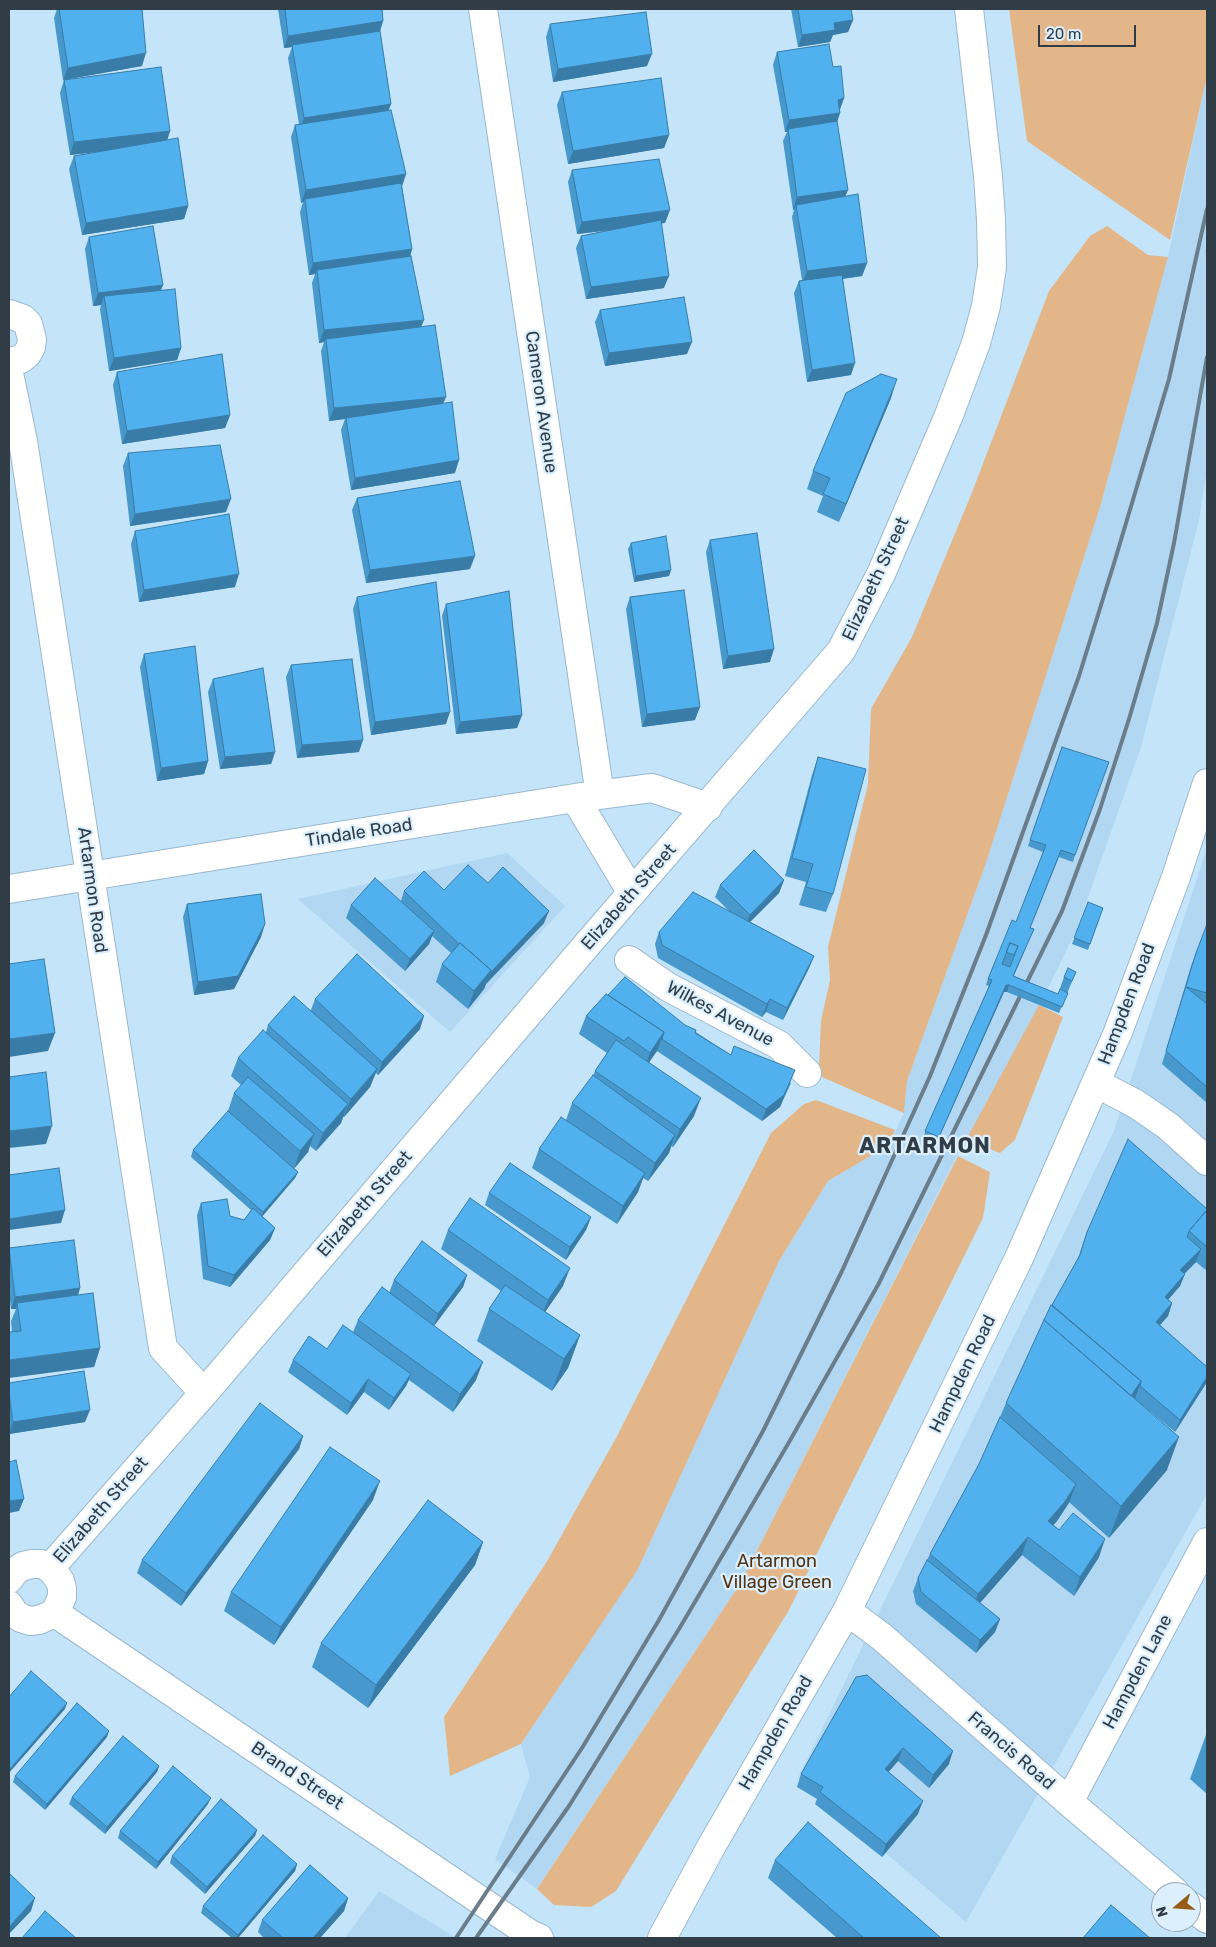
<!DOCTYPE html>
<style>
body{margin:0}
#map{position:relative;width:1216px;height:1947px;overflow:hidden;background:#c4e4fa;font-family:Rubik,sans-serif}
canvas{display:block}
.frame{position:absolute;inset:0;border:10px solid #313d46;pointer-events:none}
.north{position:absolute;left:1151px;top:1882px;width:50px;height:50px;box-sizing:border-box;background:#dceffd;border:1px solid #98a8b4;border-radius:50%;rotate:252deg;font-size:14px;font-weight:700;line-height:20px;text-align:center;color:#313d46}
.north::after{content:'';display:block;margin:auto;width:18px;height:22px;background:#965d18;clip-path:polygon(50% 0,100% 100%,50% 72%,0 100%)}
.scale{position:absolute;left:1038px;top:25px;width:98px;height:22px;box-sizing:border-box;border:2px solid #313d46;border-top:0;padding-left:6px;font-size:15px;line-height:18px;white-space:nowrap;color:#313d46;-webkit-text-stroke:4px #dceffd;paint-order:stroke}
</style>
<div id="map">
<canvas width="1216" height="1947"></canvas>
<div class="frame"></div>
<div class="north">N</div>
<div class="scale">20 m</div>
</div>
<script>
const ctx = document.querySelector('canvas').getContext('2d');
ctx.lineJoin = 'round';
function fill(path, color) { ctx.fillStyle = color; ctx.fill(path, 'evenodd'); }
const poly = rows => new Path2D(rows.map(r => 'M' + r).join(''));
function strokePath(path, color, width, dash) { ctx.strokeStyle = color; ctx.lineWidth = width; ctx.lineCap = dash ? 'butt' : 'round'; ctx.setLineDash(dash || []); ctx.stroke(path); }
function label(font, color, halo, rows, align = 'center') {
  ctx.font = font + ' Rubik,sans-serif'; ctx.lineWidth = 4.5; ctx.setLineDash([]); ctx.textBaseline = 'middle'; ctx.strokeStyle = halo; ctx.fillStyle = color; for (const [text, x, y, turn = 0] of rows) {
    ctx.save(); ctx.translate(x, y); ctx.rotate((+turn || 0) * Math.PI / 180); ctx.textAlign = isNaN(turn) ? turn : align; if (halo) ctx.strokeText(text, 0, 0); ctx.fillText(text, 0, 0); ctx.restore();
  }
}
const built = poly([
 [1207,76,1207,469,1199,520,1141,747,1076,931,985,1116,961,1148,740,1584,537,1889,495,1859,530,1777,521,1744,637,1571,779,1261,828,1181,889,1145,904,1113,907,1081,986,863,1101,504,1168,257],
 [1207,848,1207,1494,966,1922,798,1778,1114,1131],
 [507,853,565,906,450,1032,298,899],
 [379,1891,445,1931,455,1938,345,1938]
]);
const green = poly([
 [1009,9,1207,9,1207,76,1170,240,1027,141],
 [1107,226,1148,255,1168,257,1101,504,986,863,907,1081,904,1113,822,1077,819,1068,821,1021,830,980,828,947,868,784,871,709,912,637,971,495,1049,291,1090,236],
 [1039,1005,1063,1017,1015,1140,1000,1153,966,1140],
 [816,1100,895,1130,889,1145,828,1181,779,1261,637,1571,521,1744,450,1776,444,1717,546,1563,615,1440,771,1133,804,1104],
 [958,1156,990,1172,983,1218,789,1610,616,1891,591,1907,554,1905,537,1889,740,1584]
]);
const minor = poly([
 [483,9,600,795],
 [9,314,23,319,28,324,32,339,31,347,27,354,21,359,9,362],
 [9,373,23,441,163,1348,204,1393],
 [575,798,632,893],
 [9,889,575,798,652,788,708,807],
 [629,960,668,987,779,1045,807,1073],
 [1096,1083,1136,1104,1168,1126,1207,1161],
 [50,1568,204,1393,597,933,841,651,881,574,949,415,976,343,986,306,992,267,991,220,988,176,969,9],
 [9,1579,15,1571,23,1566,32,1564,41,1564,50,1568,55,1574,60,1581,62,1588,62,1597,55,1613,39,1620,30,1621,21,1618,14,1613,9,1605],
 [847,1611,882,1637,1069,1802,1175,1892],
 [55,1613,530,1934,539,1938],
 [1069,1802,1207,1542],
 [1191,1906,1207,1919],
 [662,1938,711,1847,847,1611,1019,1258,1118,1032,1176,877,1207,783]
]);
const rail = poly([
 [456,1938,582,1748,659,1620,763,1431,842,1271,930,1076,986,935,1079,676,1115,560,1169,379,1207,209],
 [476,1938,569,1806,679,1629,788,1444,878,1285,1062,911,1100,809,1129,719,1157,623,1174,543,1207,357]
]);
const wall = poly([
 [57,9,142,9,142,66,63,80,54,18],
 [278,9,382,9,383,21,380,31,391,104,388,111,406,174,402,186,412,249,410,257,421,327,443,403,455,473,351,490,341,430,345,419,329,421,321,351,324,342,319,343,312,283,315,274,309,275,300,212,303,202,301,203,291,137,295,125,299,124,288,58,292,47,284,48],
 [791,9,851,9,853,20,848,32,833,35,830,42,798,47],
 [550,24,647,66,553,82,546,37],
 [777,52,833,67,844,98,840,110,840,113,837,121,845,196,867,263,862,276,843,279,851,375,807,382,794,293,799,281,802,280,792,217,794,210,793,210,783,141,787,132,785,132,773,65],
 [64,80,170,131,167,140,188,206,184,219,82,235,69,169,74,156,106,151,70,155,60,93],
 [562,92,669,135,664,148,568,164,557,105],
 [572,170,665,223,661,223,664,288,586,299,576,248,581,236,605,231,577,234,568,182],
 [89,237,163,285,161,290,181,348,177,360,109,371,100,309,101,305,93,306,85,249],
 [600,310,687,354,605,366,595,322],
 [117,372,230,415,225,428,122,444,113,385],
 [891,398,839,522,817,512,823,496,807,489,813,471],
 [128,453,226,512,130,526,123,466],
 [357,498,470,569,366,583,352,510],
 [135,531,235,587,139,602,131,544],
 [710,540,770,662,723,669,706,552],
 [631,543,671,570,669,576,634,582,628,549],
 [357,597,446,724,371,735,353,609],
 [630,597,695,720,642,727,626,609],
 [446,604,522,715,517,728,456,734,442,616],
 [144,654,208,761,204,774,157,781,140,667],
 [291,665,359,752,297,758,286,677],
 [213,679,275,752,271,764,220,769,208,692],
 [1062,747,1075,855,1073,862,1059,857,1030,928,1034,929,1031,935,1014,976,1058,994,1064,977,1076,972,1059,1013,1007,992,1004,992,936,1144,923,1137,989,986,986,985,988,979,1016,922,1043,852,1028,846],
 [818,757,833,894,826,912,799,905,806,882,785,876,812,775],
 [784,880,779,893,750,922,814,956,809,968,783,1020,766,1012,762,1017,658,958,655,944,659,932,729,911,715,897,720,885],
 [488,883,544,923,486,984,484,989,468,1009,436,982,442,964,451,953,432,936,429,944,405,971,346,918,351,905,401,901,404,891,444,890],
 [1088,902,1103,908,1088,950,1072,944],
 [187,904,261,937,234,989,194,995,183,917],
 [1207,924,1207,1103,1162,1064,1191,966],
 [608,995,685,1025,731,1055,791,1083,780,1107,762,1121,657,1051,649,1062,694,1116,673,1147,671,1146,669,1153,648,1181,643,1178,638,1192,617,1224,532,1168,539,1149,566,1120,572,1103,593,1076,595,1071,607,1053,579,1034,586,1016],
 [315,999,420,1029,378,1075,376,1073,370,1087,344,1117,343,1117,341,1123,316,1151,310,1146,308,1152,294,1168,298,1172,295,1178,262,1216,275,1228,270,1240,230,1287,203,1279,197,1215,201,1203,230,1216,244,1220,251,1210,191,1157,193,1150,228,1111,234,1093,241,1085,231,1076,238,1058,266,1032,268,1025,311,1010],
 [489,1193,591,1217,586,1230,566,1260,485,1205],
 [1207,1209,1207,1271,1196,1262,1185,1273,1180,1286,1168,1300,1172,1303,1168,1316,1160,1325,1207,1367,1207,1382,1175,1432,1135,1399,1167,1470,1109,1538,1069,1502,1057,1521,1053,1525,1099,1557,1074,1596,1022,1555,980,1603,1000,1619,995,1632,976,1653,916,1604,913,1591,918,1578,930,1554,979,1464,1000,1417,1006,1403,1044,1320,1078,1258,1087,1232],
 [448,1230,563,1286,545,1312,580,1335,568,1368,552,1391,477,1341,489,1309,501,1291,441,1249],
 [9,1248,80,1288,78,1295,100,1348,94,1367,12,1332,11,1321,16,1309,11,1309,9,1293],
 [467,1275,463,1287,434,1326,476,1380,453,1412,409,1380,406,1386,389,1410,364,1392,347,1415,288,1372,293,1360,327,1349,353,1332,358,1320,389,1293,394,1280],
 [9,1383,85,1422,9,1434],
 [303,1436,299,1449,181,1606,137,1573,142,1560],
 [373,1500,274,1645,224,1611,231,1592],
 [483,1542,475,1565,368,1708,312,1667,321,1643],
 [856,1677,949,1764,929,1788,898,1761,888,1772,918,1814,882,1857,815,1804,817,1799,797,1787,801,1774],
 [1207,1732,1207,1794,1190,1779],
 [107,1737,45,1810,13,1782,15,1776],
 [159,1766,157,1772,105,1834,69,1804,72,1797],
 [208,1804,156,1869,118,1838,120,1831],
 [257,1830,255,1836,205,1894,170,1863,172,1856],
 [775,1860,941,1938,837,1938,768,1878],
 [297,1864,295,1871,238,1938,232,1938,201,1913,203,1906],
 [348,1898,344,1911,320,1938,264,1938,258,1932,262,1920]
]);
const shadedWall = poly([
 [853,20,848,32,833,35,830,42,798,47,802,35,834,23],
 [383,21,379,34,292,45,292,47,284,48,288,36],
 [146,53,142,66,63,80,68,68],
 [652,54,647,66,553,82,558,69],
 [844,98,839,111,838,100],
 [391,104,386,117,300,130,304,118],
 [840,113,836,125,788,129,787,132,785,132,789,120],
 [170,131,166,144,70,155,74,142],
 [669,135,664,148,568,164,573,151],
 [406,174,402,186,305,199,303,202,301,203,306,190],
 [848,190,843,202,796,205,794,210,793,210,797,197],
 [188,206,184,219,82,235,86,223],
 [670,210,665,223,577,234,582,222],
 [412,249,408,262,317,270,315,274,309,275,313,263],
 [867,263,862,276,802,284,807,271],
 [669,276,664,288,586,299,591,287],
 [163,285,158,297,104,296,101,305,93,306,98,293],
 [424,320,419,332,326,339,324,342,319,343,324,330],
 [692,342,687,354,605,366,609,353],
 [181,348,177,360,109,371,114,358],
 [855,363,851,375,807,382,812,370],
 [897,379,891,398,839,522,846,504],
 [446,397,441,409,346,418,345,419,329,421,334,408],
 [230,415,225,428,122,444,127,431],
 [459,460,455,473,351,490,355,478],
 [231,499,226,512,130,526,135,514],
 [475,556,470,569,366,583,370,570],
 [671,570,669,576,634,582,636,576],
 [239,574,235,587,139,602,144,590],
 [774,649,770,662,723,669,728,656],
 [700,707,695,720,642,727,647,714],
 [450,712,446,724,371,735,375,722],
 [522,715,517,728,456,734,460,722],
 [363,740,359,752,297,758,302,745],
 [275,752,271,764,220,769,225,757],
 [208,761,204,774,157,781,161,768],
 [784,880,779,893,745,927,750,915],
 [549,911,544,923,486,984,484,989,468,1009,474,991,491,970],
 [265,924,261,937,234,989,194,995,198,982],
 [434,931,429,944,405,971,410,959],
 [814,956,809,968,783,1020,787,1008],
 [1006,985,1009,985,1007,992,1004,992,936,1144],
 [770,999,766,1012,762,1017,767,1004],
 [424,1016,420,1029,378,1075,382,1062],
 [664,1032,657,1051,643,1071,650,1053],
 [55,1033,48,1051,9,1057,9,1039],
 [377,1069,370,1087,344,1117,351,1099],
 [795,1070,780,1107,762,1121,766,1109],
 [701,1098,694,1116,673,1147,680,1129],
 [348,1104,341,1123,316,1151,323,1133],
 [52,1126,46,1144,9,1148,9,1131],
 [314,1134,308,1152,294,1169,300,1151],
 [675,1135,669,1153,648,1181,655,1163],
 [298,1172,295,1178,261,1218,263,1212],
 [645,1173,638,1192,617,1224,623,1206],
 [65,1210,61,1223,9,1230,9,1219],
 [591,1217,586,1230,566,1260,570,1247],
 [275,1228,270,1240,230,1287,234,1275],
 [1201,1249,1196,1262,1176,1282,1180,1270],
 [570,1268,563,1286,541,1318,548,1300],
 [1185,1274,1180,1286,1160,1309,1165,1297],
 [467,1275,463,1287,434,1326,438,1314],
 [80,1288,76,1301,17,1303,16,1309,11,1309,15,1297],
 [1172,1303,1168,1316,1151,1335,1156,1322],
 [580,1335,568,1368,552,1391,564,1359],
 [100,1348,94,1367,9,1378,9,1360],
 [483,1362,476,1380,453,1412,460,1394],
 [411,1374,406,1386,389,1410,394,1398],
 [1207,1377,1207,1382,1175,1432,1180,1420],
 [368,1379,364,1392,347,1415,351,1403],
 [1141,1381,1135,1399,1123,1408],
 [90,1410,85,1422,9,1434,13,1422],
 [303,1436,299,1449,181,1606,186,1593],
 [1179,1437,1167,1470,1109,1538,1121,1506],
 [380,1481,373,1500,274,1645,281,1627],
 [1076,1484,1069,1503,1057,1521,1041,1539,1048,1521],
 [24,1499,19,1511,9,1513,9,1501],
 [1028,1537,1022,1555,972,1612,978,1594],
 [1105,1539,1099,1557,1074,1596,1080,1577],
 [483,1542,475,1565,368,1708,376,1685],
 [1000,1619,995,1632,976,1653,980,1640],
 [67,1703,65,1709,9,1773,9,1770],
 [109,1731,107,1737,45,1810,47,1804],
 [903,1748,898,1761,880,1782,885,1769],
 [953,1751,949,1764,929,1788,933,1775],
 [159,1766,157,1772,105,1834,107,1827],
 [211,1798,208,1804,156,1869,158,1862],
 [923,1801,918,1814,882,1857,886,1844],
 [257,1830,255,1836,205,1894,207,1887],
 [297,1864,295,1871,238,1938,237,1938,238,1935],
 [35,1898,31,1911,9,1934,9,1927],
 [348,1898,344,1911,320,1938,313,1938]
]);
const building = poly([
 [59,9,142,9,146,53,68,68,59,9],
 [285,9,382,9,383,21,288,36,285,9],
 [798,9,851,9,853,20,834,23,835,30,802,35,798,9],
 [646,12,652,54,558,69,550,24,646,12],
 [380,31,391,104,304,118,292,45,380,31],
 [829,44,833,67,841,66,844,98,838,100,840,113,789,120,777,52,829,44],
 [161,67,170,131,74,142,64,80,161,67],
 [661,78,669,135,573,151,562,92,661,78],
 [391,110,406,174,306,190,295,125,391,110],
 [837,121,848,190,797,197,788,129,837,121],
 [178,138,188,206,86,223,74,156,178,138],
 [659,159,670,210,582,222,572,170,659,159],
 [401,183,412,249,313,263,305,199,401,183],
 [858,194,867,263,807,271,796,205,858,194],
 [661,220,669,276,591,287,581,236,661,220],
 [153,226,163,285,98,293,89,237,153,226],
 [411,256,424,320,324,330,317,270,411,256],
 [842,275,855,363,812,370,799,281,842,275],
 [175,289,181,348,114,358,104,296,175,289],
 [684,297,692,342,609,353,600,310,684,297],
 [435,325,446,397,334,408,326,339,435,325],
 [222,354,230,415,127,431,117,372,222,354],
 [881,374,897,379,846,504,823,494,830,478,813,471,846,393,881,374],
 [452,402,459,460,355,478,346,418,452,402],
 [220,445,231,499,135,514,128,453,220,445],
 [460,481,475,556,370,570,357,498,460,481],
 [229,514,239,574,144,590,135,531,229,514],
 [757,533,774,649,728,656,710,540,757,533],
 [666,536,671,570,636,576,631,543,666,536],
 [436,582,450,712,375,722,357,597,436,582],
 [684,590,700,707,647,714,630,597,684,590],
 [509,591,522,715,460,722,446,604,509,591],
 [195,646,208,761,161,768,144,654,195,646],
 [352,659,363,740,302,745,291,665,352,659],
 [263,668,275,752,225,757,213,679,263,668],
 [1062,747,1109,762,1075,855,1061,850,1030,928,1034,929,1013,976,1058,994,1060,989,1068,993,1062,1007,1009,985,1006,985,939,1137,925,1131,992,980,988,979,1012,920,1016,922,1046,845,1030,840,1062,747],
 [1010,943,1018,946,1010,967,1002,964,1010,943],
 [818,757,866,769,833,894,806,887,813,864,792,858,818,757],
 [754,850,784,880,750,915,720,885,754,850],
 [468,865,488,883,503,867,549,911,491,972,491,970,460,943,459,944,404,891,424,871,444,890,468,865],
 [375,878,434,931,410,959,351,905,375,878],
 [693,892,814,956,787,1008,770,999,767,1004,662,945,659,932,693,892],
 [261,894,265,924,238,976,198,982,187,904,261,894],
 [1088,902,1103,908,1090,944,1074,938,1088,902],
 [1207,924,1207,993,1186,987,1207,1004,1207,1087,1166,1051,1196,953,1207,924],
 [460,943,491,970,474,991,442,964,460,943],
 [1010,943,1018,946,1014,955,1006,952,1010,943],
 [357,954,424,1016,382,1062,315,999,357,954],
 [44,959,55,1033,9,1039,9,964,44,959],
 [1068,968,1076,972,1072,981,1064,977,1068,968],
 [625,977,685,1025,696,1030,695,1033,731,1055,734,1046,795,1070,784,1095,766,1109,662,1039,664,1032,608,995,625,977],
 [606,994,664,1032,650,1053,628,1037,624,1041,586,1016,606,994],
 [294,996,377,1069,351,1099,268,1025,294,996],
 [263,1030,348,1104,323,1133,238,1058,263,1030],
 [616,1040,701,1098,680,1129,595,1071,616,1040],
 [46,1072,52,1126,9,1131,9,1077,46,1072],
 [593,1075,675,1135,655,1163,572,1103,593,1075],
 [248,1077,314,1134,300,1151,234,1093,248,1077],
 [228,1111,298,1172,263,1212,193,1150,228,1111],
 [561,1117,645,1173,623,1206,539,1149,561,1117],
 [1128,1139,1207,1209,1207,1210,1189,1231,1187,1237,1201,1249,1180,1270,1185,1274,1165,1297,1172,1303,1156,1322,1207,1367,1207,1377,1180,1420,1140,1386,1141,1381,1052,1305,1080,1255,1087,1232,1128,1139],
 [510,1163,591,1217,570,1247,489,1193,510,1163],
 [59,1168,65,1210,9,1219,9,1175,59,1168],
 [470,1198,570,1268,548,1300,448,1230,470,1198],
 [227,1199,230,1216,244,1220,253,1208,275,1228,234,1275,208,1266,201,1203,227,1199],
 [1207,1210,1207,1247,1189,1231,1207,1210],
 [74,1240,80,1288,15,1297,9,1248,74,1240],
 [422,1241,467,1275,438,1314,394,1280,422,1241],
 [505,1285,580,1335,564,1359,489,1309,505,1285],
 [382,1287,483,1362,460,1394,358,1320,382,1287],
 [93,1293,100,1348,9,1360,9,1332,21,1331,17,1303,93,1293],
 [1051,1305,1141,1381,1131,1396,1044,1320,1051,1305],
 [1044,1320,1179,1437,1121,1506,1006,1403,1044,1320],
 [343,1325,411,1374,394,1398,368,1379,351,1403,293,1360,309,1336,327,1349,343,1325],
 [84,1371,90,1410,13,1422,9,1393,9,1383,84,1371],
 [260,1403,303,1436,186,1593,142,1560,260,1403],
 [1000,1417,1076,1484,1064,1503,1048,1521,1059,1530,1073,1513,1105,1539,1080,1577,1028,1537,978,1594,930,1554,979,1464,1000,1417],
 [330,1447,380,1481,281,1627,231,1592,330,1447],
 [16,1460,24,1499,9,1501,9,1462,16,1460],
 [428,1500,483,1542,376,1685,321,1643,428,1500],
 [927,1560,1000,1619,980,1640,921,1592,918,1578,927,1560],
 [31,1671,67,1703,9,1770,9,1697,31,1671],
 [867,1675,953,1751,933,1775,903,1748,885,1769,923,1801,886,1844,820,1792,823,1787,801,1774,856,1677,867,1675],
 [77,1703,109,1731,47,1804,15,1776,77,1703],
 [123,1736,159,1766,107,1827,72,1797,123,1736],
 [173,1766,211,1798,158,1862,120,1831,173,1766],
 [221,1799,257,1830,207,1887,172,1856,221,1799],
 [808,1822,941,1938,864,1938,775,1860,808,1822],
 [263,1835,297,1864,238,1935,203,1906,263,1835],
 [310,1865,348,1898,313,1938,283,1938,262,1920,310,1865],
 [9,1873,35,1898,9,1927,9,1873],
 [1111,1905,1150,1938,1083,1938,1111,1905],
 [45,1911,76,1938,22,1938,45,1911]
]);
const streetNames = [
 ["Cameron Avenue",541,402,82],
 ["Elizabeth Street",876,579,-65],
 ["Tindale Road",359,833,-9],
 ["Artarmon Road",92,890,82],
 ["Elizabeth Street",629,897,-49],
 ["Hampden Road",1127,1004,-69],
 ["Wilkes Avenue",720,1014,28],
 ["Elizabeth Street",365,1204,-49],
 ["Hampden Road",963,1374,-64],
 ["Elizabeth Street",101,1510,-49],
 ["Hampden Lane",1138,1672,-62],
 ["Hampden Road",776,1733,-60],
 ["Francis Road",1011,1751,41],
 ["Brand Street",297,1776,34]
];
const parkNames = [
 ["Artarmon",777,1562],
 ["Village Green",777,1583]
];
const districtNames = [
 ["ARTARMON",925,1147]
];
fill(built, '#b2d7f2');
fill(green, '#e3b689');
strokePath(minor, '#9ab8ce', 30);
strokePath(minor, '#fff', 28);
strokePath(rail, '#6a7d8b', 4);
fill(wall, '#4698cd');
fill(shadedWall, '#397ca7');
fill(building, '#51b1ee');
strokePath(building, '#397ca7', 1);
label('18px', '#313d46', '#dceffd', streetNames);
label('18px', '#503313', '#dceffd', parkNames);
ctx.letterSpacing = '1px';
label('bold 22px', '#313d46', '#dceffd', districtNames);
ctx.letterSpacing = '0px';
</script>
